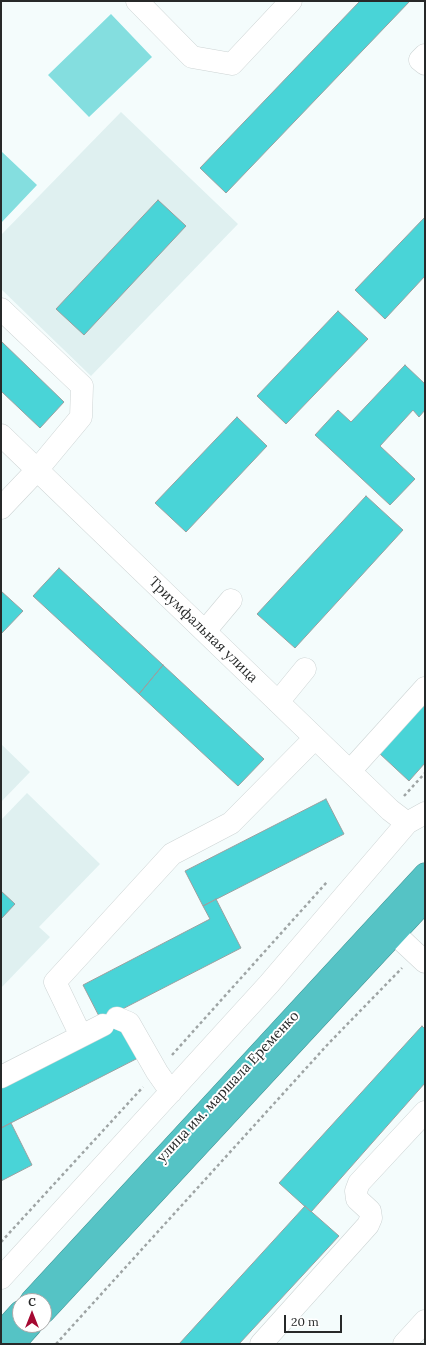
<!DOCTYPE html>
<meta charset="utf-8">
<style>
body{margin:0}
#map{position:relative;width:426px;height:1345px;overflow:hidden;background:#f4fcfc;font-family:Lora,serif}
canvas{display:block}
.frame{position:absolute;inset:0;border:2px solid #272929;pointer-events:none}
.north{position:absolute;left:12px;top:1293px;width:40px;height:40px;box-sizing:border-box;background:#fff;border:1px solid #a9a9a9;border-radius:50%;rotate:0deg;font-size:11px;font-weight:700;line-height:16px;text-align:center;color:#272929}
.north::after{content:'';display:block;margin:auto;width:14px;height:18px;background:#a50932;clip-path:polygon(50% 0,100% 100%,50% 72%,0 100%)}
.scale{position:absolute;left:284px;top:1315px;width:58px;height:18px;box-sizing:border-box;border:2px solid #272929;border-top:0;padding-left:5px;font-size:12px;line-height:14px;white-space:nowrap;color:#272929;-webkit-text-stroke:3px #fff;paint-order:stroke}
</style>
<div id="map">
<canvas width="426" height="1345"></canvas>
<div class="frame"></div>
<div class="north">С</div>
<div class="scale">20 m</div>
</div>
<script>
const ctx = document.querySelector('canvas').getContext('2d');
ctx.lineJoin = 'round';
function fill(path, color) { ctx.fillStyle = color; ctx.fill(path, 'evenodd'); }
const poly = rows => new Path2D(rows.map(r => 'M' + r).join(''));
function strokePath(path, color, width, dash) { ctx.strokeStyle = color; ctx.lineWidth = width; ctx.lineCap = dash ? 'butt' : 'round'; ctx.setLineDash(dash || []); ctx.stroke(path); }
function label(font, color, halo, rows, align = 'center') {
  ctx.font = font + ' Lora,serif'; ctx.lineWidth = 4; ctx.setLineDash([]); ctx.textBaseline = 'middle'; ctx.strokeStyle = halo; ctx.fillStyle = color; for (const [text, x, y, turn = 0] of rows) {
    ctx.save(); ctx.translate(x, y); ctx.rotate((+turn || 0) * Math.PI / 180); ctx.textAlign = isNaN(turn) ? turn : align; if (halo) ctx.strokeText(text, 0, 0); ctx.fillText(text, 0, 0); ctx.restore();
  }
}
const built = poly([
 [121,112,238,224,91,376,1,289,1,235],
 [1,744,30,772,1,802],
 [27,793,100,864,39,927,50,937,1,988,1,820]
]);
const green = poly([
 [111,14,152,57,89,117,48,75],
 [1,151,37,185,1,223]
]);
const building = poly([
 [360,1,410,1,226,193,200,168,360,1],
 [158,200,186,226,84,335,56,309,158,200],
 [425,217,425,276,385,319,355,290,425,217],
 [338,311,368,339,286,424,257,396,338,311],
 [1,341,64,402,40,428,1,391,1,341],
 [405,365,425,384,425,410,419,417,413,410,380,446,415,479,390,505,315,435,338,410,351,422,405,365],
 [237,417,267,446,186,532,155,503,237,417],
 [366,496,403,530,295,648,257,614,366,496],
 [59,568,163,665,139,694,33,596,59,568],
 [1,591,23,611,1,634,1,591],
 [163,665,264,759,238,786,139,694,163,665],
 [425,702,425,763,409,781,379,753,425,702],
 [326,799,344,834,203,906,185,871,326,799],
 [1,891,15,904,1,919,1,891],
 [216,899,241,948,101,1020,83,985,210,919,203,906,216,899],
 [114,1013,138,1058,1,1128,1,1083,114,1013],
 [422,1026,425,1029,425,1083,311,1212,279,1183,422,1026],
 [11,1123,32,1165,1,1181,1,1128,11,1123],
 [305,1206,339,1236,239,1344,179,1344,305,1206]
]);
const path = poly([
 [404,796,425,773],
 [172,1055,327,882],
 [1,1242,143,1087],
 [56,1344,329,1043,402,968]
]);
const minor = poly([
 [137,1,192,57,232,64,291,1],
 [425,55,420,60,425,64],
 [1,309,82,386,81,417,37,470,1,508],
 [1,435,390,810,407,823],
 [205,631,231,600],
 [278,702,305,669],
 [350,771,425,688],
 [395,934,425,962],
 [117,1018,129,1023,157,1072,171,1092],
 [81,1036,55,982,172,854,231,823,315,738],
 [1,1077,103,1025],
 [1,1278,269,984,407,823,425,813],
 [261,1344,368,1225,371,1218,370,1211,357,1199,356,1191,359,1183,425,1112],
 [404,1344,425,1321]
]);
const highway = poly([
 [31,1301,425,874],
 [44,1312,425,901],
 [1,1333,20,1312],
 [14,1344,31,1325]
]);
const streetNames = [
 ["Триумфальная улица",203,630,44],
 ["улица им. маршала Еременко",228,1087,-47]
];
fill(built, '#dff0f0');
fill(green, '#84dedf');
fill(building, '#49d4d7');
strokePath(building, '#99a0a0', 1);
strokePath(minor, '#cdd4d4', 23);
strokePath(highway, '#458d8e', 23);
strokePath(path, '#9ea4a4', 2.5, [3, 3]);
strokePath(minor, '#fff', 22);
strokePath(highway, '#55c3c5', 22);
label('14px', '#272929', '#fff', streetNames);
</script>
